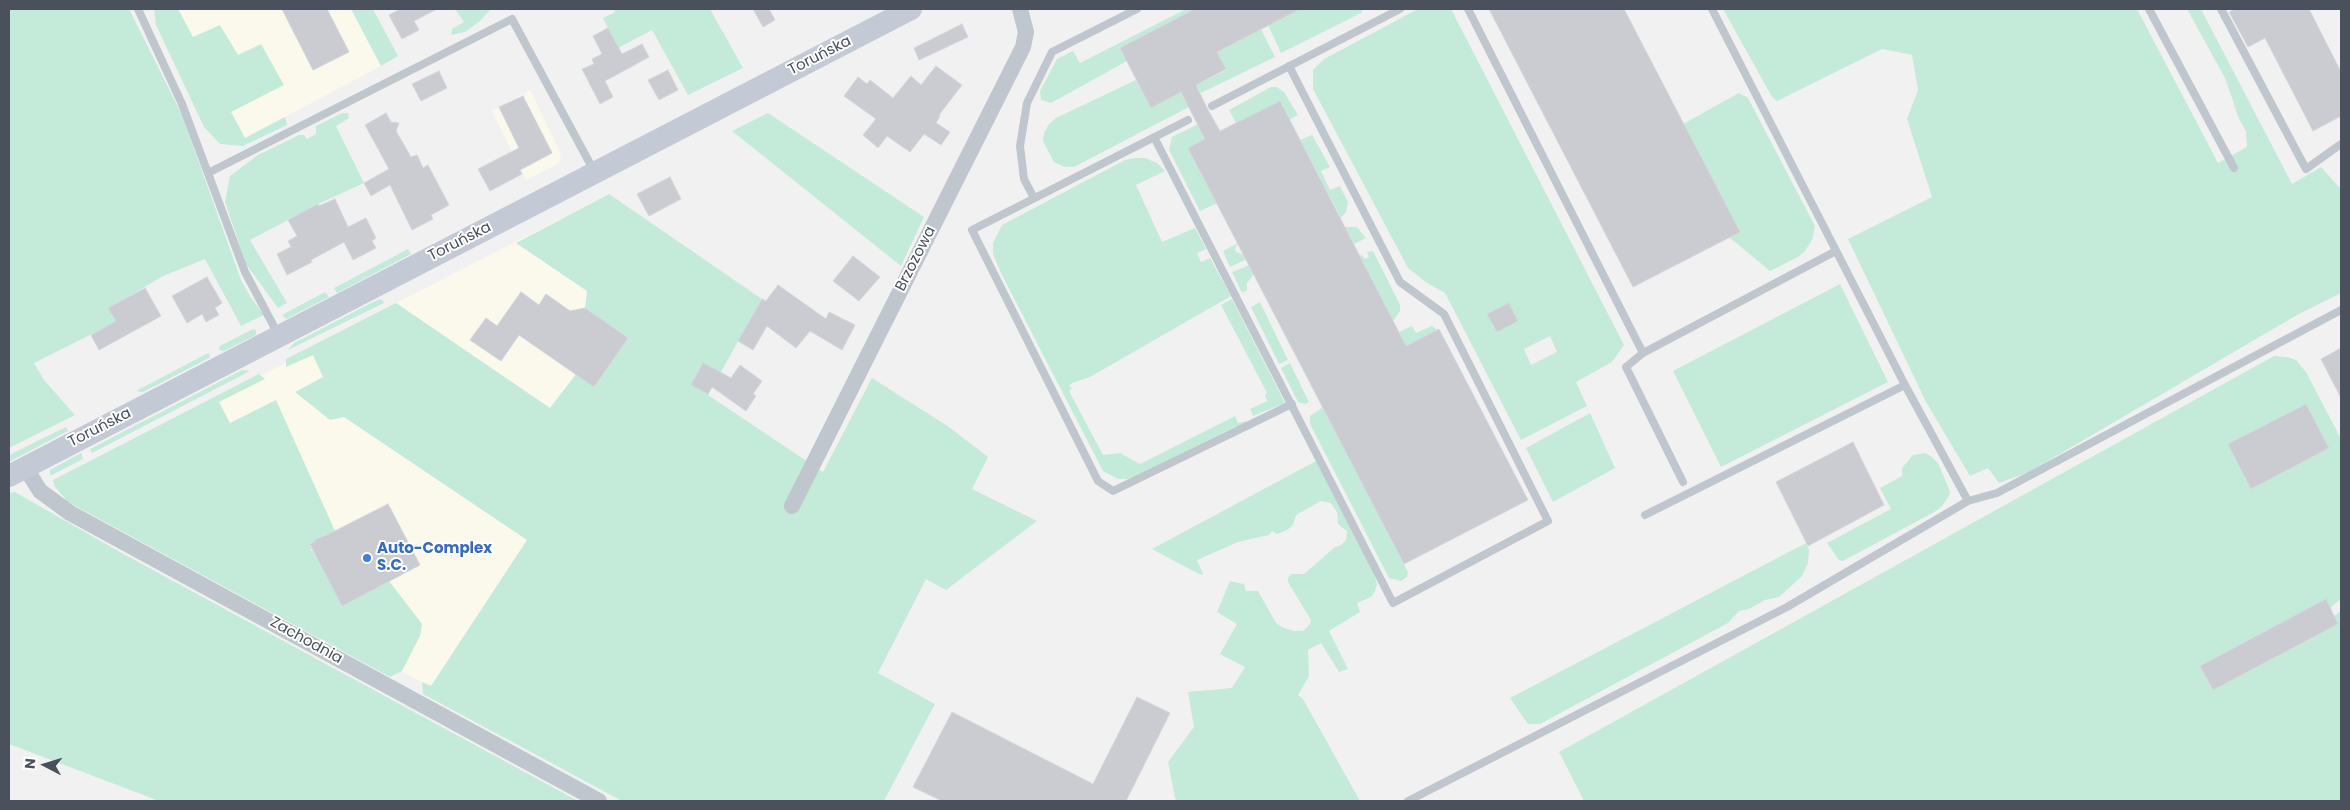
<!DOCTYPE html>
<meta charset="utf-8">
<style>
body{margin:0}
#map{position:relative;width:2350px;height:810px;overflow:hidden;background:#f2f1f1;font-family:Poppins,sans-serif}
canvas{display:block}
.frame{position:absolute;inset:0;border:10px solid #4a515c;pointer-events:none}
.north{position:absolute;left:20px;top:740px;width:50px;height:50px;-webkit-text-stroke:4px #fff;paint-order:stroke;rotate:275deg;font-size:14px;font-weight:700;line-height:20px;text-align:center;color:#4a515c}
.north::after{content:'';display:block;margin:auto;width:18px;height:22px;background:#4a515c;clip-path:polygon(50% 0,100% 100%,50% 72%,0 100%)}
</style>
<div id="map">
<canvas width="2350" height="810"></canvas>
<div class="frame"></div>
<div class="north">N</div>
</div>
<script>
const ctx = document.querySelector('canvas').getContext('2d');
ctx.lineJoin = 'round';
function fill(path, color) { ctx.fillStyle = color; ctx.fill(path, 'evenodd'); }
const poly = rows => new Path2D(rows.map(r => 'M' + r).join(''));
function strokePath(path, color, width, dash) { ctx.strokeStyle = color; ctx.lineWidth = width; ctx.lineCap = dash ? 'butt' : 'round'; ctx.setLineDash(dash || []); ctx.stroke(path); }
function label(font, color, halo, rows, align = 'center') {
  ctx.font = font + ' Poppins,sans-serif'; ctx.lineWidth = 4; ctx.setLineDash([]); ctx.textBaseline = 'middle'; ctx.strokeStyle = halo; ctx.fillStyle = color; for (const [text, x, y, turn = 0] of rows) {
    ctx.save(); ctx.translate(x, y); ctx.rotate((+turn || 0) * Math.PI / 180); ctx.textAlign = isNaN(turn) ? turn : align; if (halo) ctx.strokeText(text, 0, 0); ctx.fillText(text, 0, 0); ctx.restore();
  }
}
const commercial = poly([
 [178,9,351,9,381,66,245,138],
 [530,90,561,154,559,163,526,180,492,111],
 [609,194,628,338,594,387,576,375,550,408,396,303],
 [310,350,335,401,655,621,581,766,342,640,217,399]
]);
const green = poly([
 [9,9,129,9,182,115,241,280,250,296,264,315,241,326,205,259,163,276,109,308,116,322,34,363,44,380,75,415,9,448],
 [154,9,178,9,193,37,220,25,238,55,261,44,284,85,231,112,245,138,285,117,287,125,243,146,220,144,204,127,156,25],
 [351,9,373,9,398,56,381,66],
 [455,9,491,9,479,22,465,32,451,35,452,29,464,22],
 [614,9,710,9,743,68,688,95,652,30,618,48,603,18,615,12],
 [1186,9,1194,10,1120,48,1127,61,1051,103,1041,100,1040,91,1057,59,1073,51,1080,63],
 [1300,9,1363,9,1361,13,1281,53,1268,25],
 [1418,9,1451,9,1624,345,1612,362,1576,382,1587,406,1521,440,1445,293,1427,283,1408,268,1313,89,1313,70,1324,59],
 [1550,336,1557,352,1531,365,1524,349],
 [1723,9,2137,9,2218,163,2247,147,2246,131,2239,119,2226,80,2187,9,2201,9,2292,184,2321,167,2339,187,2341,187,2341,293,2297,315,2029,472,1999,483,1988,468,1970,476,1926,402,1848,239,1932,197,1907,119,1918,90,1912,55,1882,49,1777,101,1772,97],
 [1261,29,1275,57,1201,93,1196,85,1226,70,1217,52],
 [1136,80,1151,108,1181,92,1189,107,1074,167,1065,167,1054,162,1043,141,1044,133,1049,124,1056,118],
 [1271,87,1277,87,1284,92,1298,115,1289,120,1280,101,1236,123,1229,110],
 [1739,93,1748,98,1815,226,1812,240,1805,251,1798,257,1770,271,1729,237,1683,124],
 [342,113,348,113,349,118,336,126,364,183,318,204,250,240,287,303,278,308,246,264,225,202,230,176,258,155,299,135,304,135,307,139,316,134,316,126],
 [768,113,924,217,901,266,732,131],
 [1198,124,1205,139,1189,148,1218,203,1200,211,1169,150,1172,137],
 [1312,135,1330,167,1321,171,1330,190,1340,186,1348,202,1346,212,1341,218,1300,140],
 [1134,158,1145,158,1157,163,1165,171,1136,185,1162,242,1195,228,1206,249,1197,253,1201,262,1210,258,1231,296,1090,377,1072,383,1069,386,1072,388,1069,391,1103,455,1120,453,1140,464,1235,416,1238,423,1247,421,1237,430,1235,427,1136,476,1128,479,1118,479,1103,471,1001,273,993,254,993,243,1002,225,1125,160],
 [609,194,762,299,708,395,823,472,872,378,949,427,988,457,972,489,1037,521,946,590,926,579,878,673,935,704,884,801,622,801,423,694,422,682,431,686,527,540,344,417,330,420,295,392,323,377,313,355,286,367,286,359,396,303,550,408,576,374,594,387,628,338,585,308,587,291,516,243],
 [1345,227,1357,227,1366,238,1354,244],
 [1238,243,1235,249,1236,252,1245,255,1247,259,1230,267,1223,251],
 [408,249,411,254,337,293,334,288],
 [1373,251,1400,305,1400,311,1393,321,1360,256,1362,255,1365,259,1369,257,1367,252],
 [1250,265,1254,274,1247,283,1247,290,1244,292,1241,291,1232,272],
 [1840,284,1888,382,1721,467,1673,371],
 [325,292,329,297,286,319,282,315],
 [379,299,383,300,384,303,288,350,294,343],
 [1232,299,1286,405,1281,407,1280,405,1253,416,1250,409,1267,401,1265,395,1267,393,1221,305],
 [1260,302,1288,360,1279,364,1251,307],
 [1412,326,1416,333,1432,326,1437,330,1406,346,1399,332],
 [253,329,256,330,256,335,224,351,219,350,220,346],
 [208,353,210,355,209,358,147,390,142,392,136,391],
 [2274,356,2287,357,2296,360,2306,372,2341,439,2341,599,2330,608,2325,600,2200,666,2213,690,2338,624,2334,616,2341,611,2341,801,1584,801,1559,752],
 [2306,404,2329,448,2251,489,2228,444],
 [1290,363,1309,402,1305,404,1298,402,1281,368],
 [242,370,250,371,92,453,90,449],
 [259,374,265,379,219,402,230,423,276,400,335,531,316,541,314,539,315,542,310,544,312,549,310,551,313,550,342,606,389,581,422,624,420,636,402,671,390,677,68,502,55,487,53,480],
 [1323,407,1408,572,1407,577,1401,581,1389,578,1310,424,1310,416],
 [1590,413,1615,468,1553,502,1526,448],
 [66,427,68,431,9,462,9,455],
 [81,453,83,459,50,476,50,470],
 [1925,453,1932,457,1938,463,1949,489,1950,494,1943,505,1936,511,1843,561,1839,560,1827,543,1891,509,1880,488,1902,476,1902,468,1913,455],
 [1316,461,1374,574,1377,584,1375,591,1371,597,1357,603,1360,612,1329,631,1348,669,1339,672,1321,643,1308,650,1309,676,1298,695,1303,699,1360,801,1177,801,1175,798,1168,762,1194,727,1188,692,1232,688,1245,667,1220,654,1237,624,1217,612,1230,581,1244,584,1246,591,1258,591,1276,623,1282,627,1294,631,1303,631,1310,624,1311,620,1288,582,1288,578,1291,574,1304,574,1335,547,1341,545,1346,540,1347,531,1338,524,1337,512,1331,503,1321,501,1296,515,1293,525,1287,530,1277,534,1272,531,1269,535,1238,542,1197,560,1203,574,1201,575,1152,549],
 [15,492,118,551,578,801,159,801,9,744,9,493],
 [1806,543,1809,550,1808,563,1802,576,1779,597,1765,600,1749,609,1739,611,1728,623,1540,724,1528,724,1510,698]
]);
const building = poly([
 [282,9,327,9,349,52,313,70,282,9],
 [401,9,437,9,414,21,419,30,402,39,389,15,401,9],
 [753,9,769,9,775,20,763,27,753,9],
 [1195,9,1300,9,1217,52,1226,69,1196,85,1207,108,1220,131,1280,101,1406,346,1439,329,1528,500,1404,564,1188,148,1205,139,1181,92,1151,108,1120,48,1195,9],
 [1489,9,1624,9,1740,232,1633,287,1489,9],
 [2236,9,2309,9,2341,72,2341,116,2313,131,2265,38,2248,47,2229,12,2236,9],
 [962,24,968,37,919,60,914,48,962,24],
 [608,28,622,54,642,44,649,57,605,81,613,97,600,104,582,69,594,64,592,59,602,54,593,36,608,28],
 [936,66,962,85,939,115,940,116,936,123,950,132,941,145,924,134,910,152,887,136,878,148,863,135,876,119,844,96,858,77,867,84,870,80,893,98,911,76,921,85,936,66],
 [668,70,678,90,659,100,648,80,668,70],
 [439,71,447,88,421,101,412,84,439,71],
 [523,96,552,153,520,170,522,174,490,191,478,169,519,148,499,107,523,96],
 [386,113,391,122,399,123,396,131,411,157,417,155,423,168,428,165,449,205,431,215,433,219,412,230,390,185,371,196,364,183,389,169,365,125,386,113],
 [670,177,681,199,649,216,637,194,670,177],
 [335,199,348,227,366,218,376,238,372,241,376,248,353,260,344,242,311,260,312,262,287,275,277,254,291,247,288,241,297,236,288,220,318,204,319,206,335,199],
 [853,256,880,277,859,301,833,281,853,256],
 [207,277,222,303,215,308,219,315,206,322,202,314,187,323,172,296,207,277],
 [778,285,826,319,829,312,855,325,842,350,810,331,796,348,767,326,753,350,738,341,762,299,766,301,778,285],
 [145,288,161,316,99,350,91,335,116,321,108,308,145,288],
 [521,292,539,305,546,294,570,311,585,308,628,338,594,387,519,335,501,361,470,340,486,318,497,326,521,292],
 [1509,303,1518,321,1497,332,1487,314,1509,303],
 [2341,348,2341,398,2321,359,2341,348],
 [703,363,731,378,740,365,762,381,753,394,756,396,746,411,712,387,708,394,691,385,703,363],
 [2306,404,2329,448,2251,489,2228,444,2306,404],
 [1853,442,1884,505,1808,546,1776,482,1853,442],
 [388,504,420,565,342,606,310,544,315,542,314,540,327,535,388,504],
 [2326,599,2338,624,2213,690,2200,666,2326,599],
 [1137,697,1170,713,1126,801,942,801,913,787,952,712,1093,784,1137,697]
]);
const lane = poly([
 [138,9,182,104,245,272,278,334],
 [1468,9,1643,353,1836,251],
 [2149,9,2234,168],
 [2221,9,2306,169,2341,144],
 [1212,106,1400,9],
 [1188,120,972,230,1098,481,1113,491,1292,404],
 [1154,137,1393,603,1548,521,1444,314,1400,282,1289,66],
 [208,173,512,19,594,171],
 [1034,198,1024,179,1020,146,1027,103,1052,52,1137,9],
 [1643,353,1626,367,1683,482],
 [1968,501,1997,493,2341,310],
 [1645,515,1905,385],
 [1408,801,1787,607,1968,501,1905,385,1712,9]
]);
const street = poly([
 [25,467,40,491,70,513,599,801],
 [792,506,1023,47,1026,32,1020,9]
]);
const secondary = poly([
 [9,476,911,9]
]);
const markers = [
 [367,558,5,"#3f7fe0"]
];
const streetNames = [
 ["Toruńska",820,56,-27],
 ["Toruńska",460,242,-27],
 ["Brzozowa",916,259,-63],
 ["Toruńska",100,428,-27],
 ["Zachodnia",306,641,29]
];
const shopNames = [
 ["Auto-Complex",377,549],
 ["S.C.",377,566]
];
fill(commercial, '#fbf9ec');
fill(green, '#c4ebd9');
fill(building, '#cbccd2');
strokePath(building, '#d5d6db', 1);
strokePath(lane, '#c0c6cd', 8);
strokePath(street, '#c0c6cd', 16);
strokePath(secondary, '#c3c9d5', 22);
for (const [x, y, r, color] of markers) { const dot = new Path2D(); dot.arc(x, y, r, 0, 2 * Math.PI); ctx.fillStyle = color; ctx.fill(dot); strokePath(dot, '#fff', 2); }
label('15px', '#4a515c', '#fff', streetNames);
label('bold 15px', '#366cbe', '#fff', shopNames, 'left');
</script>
